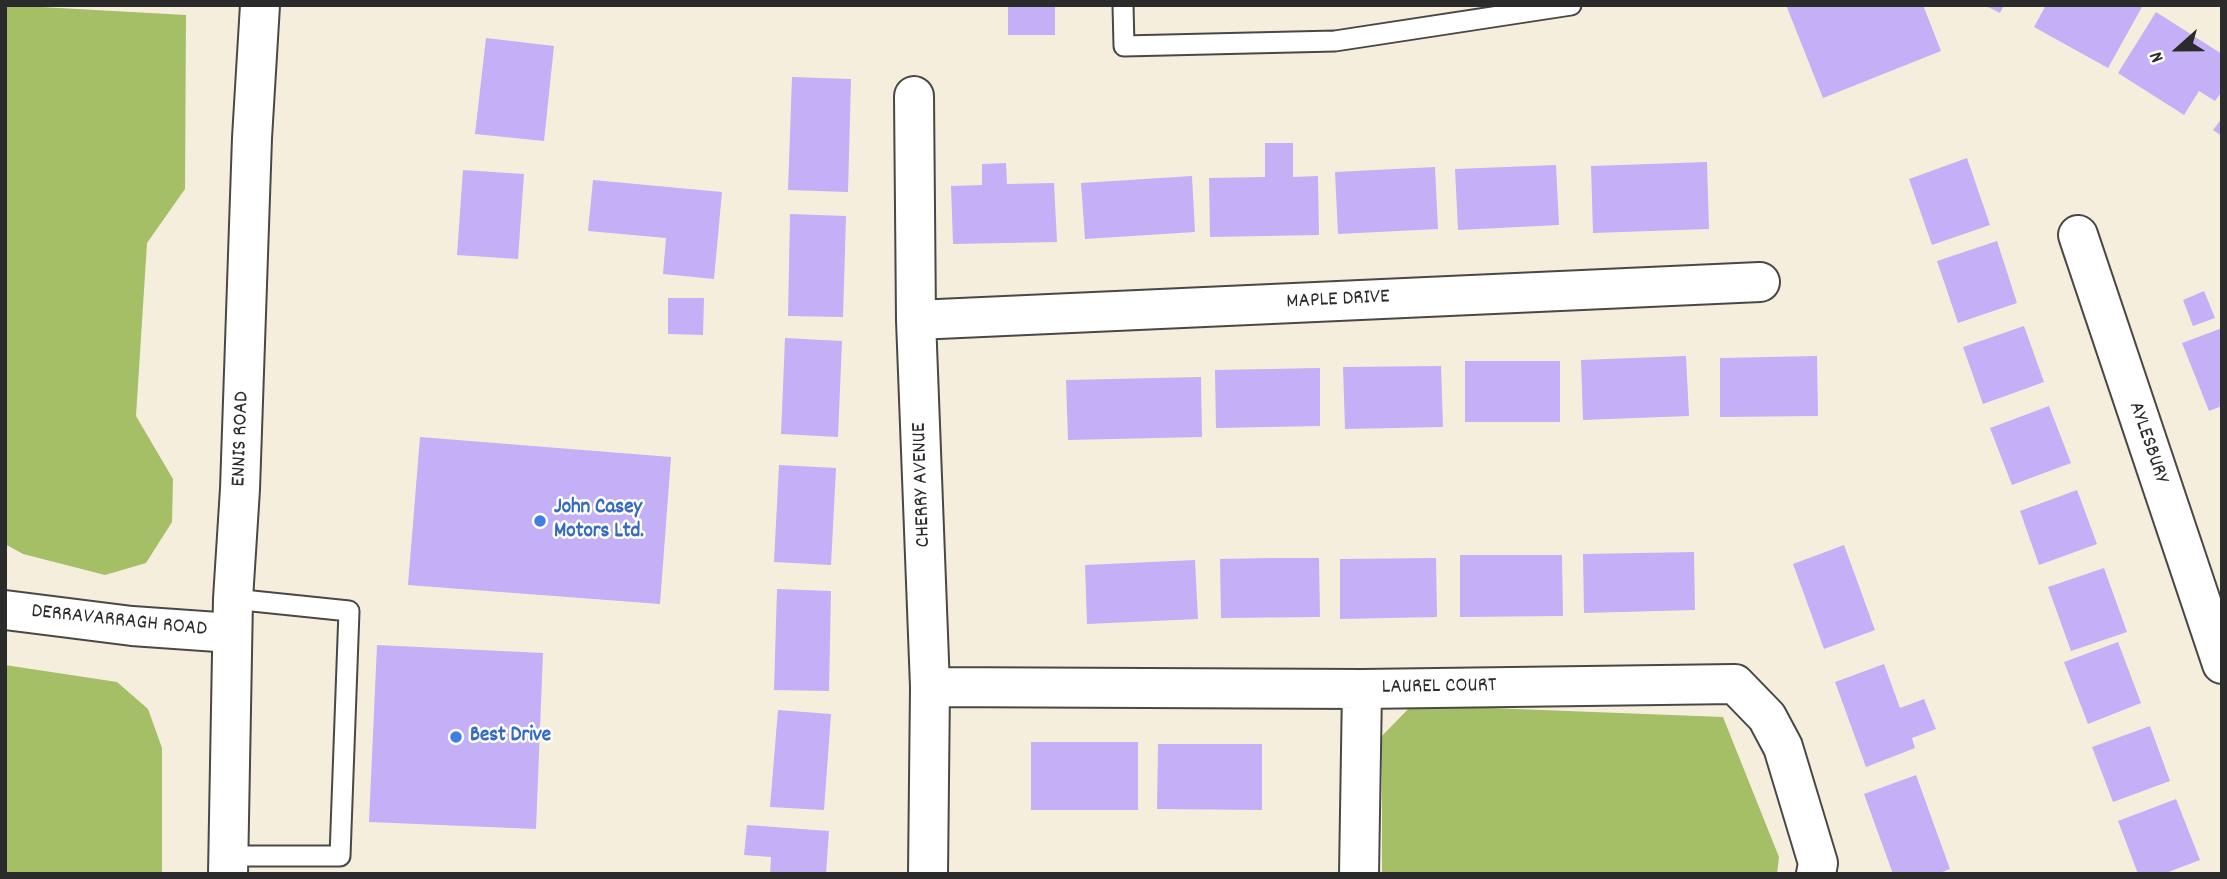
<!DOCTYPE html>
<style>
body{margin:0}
#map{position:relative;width:2227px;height:879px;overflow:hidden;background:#f6eedc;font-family:Dekko,sans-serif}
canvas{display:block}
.frame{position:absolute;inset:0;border:7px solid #2b2b2b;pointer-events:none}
.north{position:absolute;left:2143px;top:14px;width:70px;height:70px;-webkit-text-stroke:5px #fff;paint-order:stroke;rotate:249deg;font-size:19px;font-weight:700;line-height:28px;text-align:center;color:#2b2b2b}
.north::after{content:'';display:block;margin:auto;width:24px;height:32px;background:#2b2b2b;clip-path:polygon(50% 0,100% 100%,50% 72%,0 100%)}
</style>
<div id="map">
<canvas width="2227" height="879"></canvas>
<div class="frame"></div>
<div class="north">N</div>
</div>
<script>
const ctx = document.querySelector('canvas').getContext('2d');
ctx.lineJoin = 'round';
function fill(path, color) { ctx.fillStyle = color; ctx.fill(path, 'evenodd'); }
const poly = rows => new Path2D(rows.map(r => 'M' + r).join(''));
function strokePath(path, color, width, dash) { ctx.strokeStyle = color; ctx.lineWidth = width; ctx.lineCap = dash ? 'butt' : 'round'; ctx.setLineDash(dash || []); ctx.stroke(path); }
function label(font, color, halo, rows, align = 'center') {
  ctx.font = font + ' Dekko,sans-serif'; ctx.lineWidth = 5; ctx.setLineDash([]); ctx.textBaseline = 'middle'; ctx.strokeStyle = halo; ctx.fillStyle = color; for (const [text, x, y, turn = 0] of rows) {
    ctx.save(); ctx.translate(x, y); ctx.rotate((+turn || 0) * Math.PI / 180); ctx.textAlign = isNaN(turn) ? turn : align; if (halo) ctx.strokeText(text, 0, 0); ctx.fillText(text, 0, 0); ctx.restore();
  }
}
const green = poly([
 [5,5,186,15,185,189,147,243,136,416,173,479,172,522,146,563,105,575,23,554,5,544],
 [5,665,117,682,148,709,162,748,162,874,5,874],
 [1412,705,1723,717,1779,857,1777,874,1382,874,1382,736]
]);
const building = poly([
 [1008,5,1055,5,1055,35,1008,35],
 [1786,5,1923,5,1941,51,1823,98],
 [1984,5,2004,5,2000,13],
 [2046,5,2139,5,2142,7,2108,68,2034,27],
 [2156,12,2222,54,2222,91,2215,101,2199,91,2184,115,2118,73],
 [486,38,554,46,544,141,475,134],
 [792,77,851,79,848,192,788,190],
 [2222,118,2222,136,2213,130],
 [1265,143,1293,143,1293,177,1318,176,1319,235,1210,237,1209,178,1265,177],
 [1967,158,1990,225,1932,245,1909,179],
 [1707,162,1709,229,1593,233,1591,166],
 [1006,163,1007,184,1054,183,1057,242,953,244,951,186,982,185,982,164],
 [1556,165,1559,225,1458,230,1455,169],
 [1435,167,1438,229,1338,234,1335,172],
 [463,170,524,174,518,259,457,255],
 [1192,176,1195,232,1085,239,1081,183],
 [593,180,722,192,714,279,663,274,666,238,588,231],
 [790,214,846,216,843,317,788,316],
 [1997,241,2017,303,1958,323,1937,261],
 [2204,291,2215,318,2193,326,2183,300],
 [668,298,704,298,703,335,668,334],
 [2024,326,2044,382,1983,404,1963,347],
 [2222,328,2222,406,2209,411,2182,343],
 [785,338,842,341,838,437,781,434],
 [1686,356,1689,416,1583,420,1581,360],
 [1817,356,1818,416,1720,417,1720,358],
 [1465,361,1560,361,1560,422,1465,422],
 [1441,366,1443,427,1345,429,1343,367],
 [1320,368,1320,426,1216,428,1215,370],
 [1201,377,1202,437,1068,440,1066,380],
 [2049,406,2071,463,2012,485,1990,428],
 [420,437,671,457,660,604,408,585],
 [779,465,836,468,831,565,774,562],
 [2077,490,2097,544,2039,565,2020,511],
 [1844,545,1875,630,1824,649,1793,564],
 [1694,552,1695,610,1584,613,1583,554],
 [1460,555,1562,555,1563,616,1460,617],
 [1270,558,1319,558,1320,617,1221,618,1220,559],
 [1436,558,1437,617,1340,619,1340,559],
 [1195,560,1198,619,1087,624,1085,565],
 [2104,568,2127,632,2071,651,2048,587],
 [777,589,831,591,829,691,774,690],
 [2118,642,2141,703,2088,724,2064,662],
 [377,645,543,653,536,829,369,822],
 [1884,664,1900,708,1924,699,1936,729,1912,738,1915,748,1866,767,1835,682],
 [778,710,831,714,824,810,770,807],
 [2150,726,2170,781,2113,802,2092,747],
 [1031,742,1138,742,1138,810,1031,810],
 [1158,744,1262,744,1262,810,1157,809],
 [1916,775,1950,869,1937,874,1893,874,1864,794],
 [2176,799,2200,860,2163,874,2138,874,2118,821],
 [747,825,829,831,826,874,770,874,771,857,744,855]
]);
const service = poly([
 [1123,5,1124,46,1335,41,1571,5],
 [228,856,340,856,349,611,233,599]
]);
const minor = poly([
 [914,96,916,320,930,687,928,874],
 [2078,235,2222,664],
 [916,320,1760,282],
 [5,610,132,626,232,633],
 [930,687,1362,689,1735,684,1767,717,1783,747,1818,863,1816,874],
 [1359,874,1362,689]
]);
const secondary = poly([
 [228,874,233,599,240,489,252,138,260,5]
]);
const markers = [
 [540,521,7,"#3f7fe0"],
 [456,737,7,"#3f7fe0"]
];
const streetNames = [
 ["MAPLE DRIVE",1338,301,-3],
 ["ENNIS ROAD",242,439,-88],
 ["AYLESBURY",2147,443,71],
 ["CHERRY AVENUE",923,485,-92],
 ["DERRAVARRAGH ROAD",119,622,6],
 ["LAUREL COURT",1439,688,-1]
];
const shopNames = [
 ["John Casey",554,509],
 ["Motors Ltd.",554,533],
 ["Best Drive",470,737]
];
fill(green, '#a4bf66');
fill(building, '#c3b0f7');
strokePath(service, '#494846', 23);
strokePath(minor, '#494846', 42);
strokePath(secondary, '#494846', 42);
strokePath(service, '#fff', 19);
strokePath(minor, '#fff', 38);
strokePath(secondary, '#fff', 38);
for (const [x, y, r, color] of markers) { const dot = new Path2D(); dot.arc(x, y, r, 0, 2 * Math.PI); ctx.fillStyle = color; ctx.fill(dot); strokePath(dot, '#fff', 2.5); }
label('21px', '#2b2b2b', '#fff', streetNames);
label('bold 21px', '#366cbe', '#fff', shopNames, 'left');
</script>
